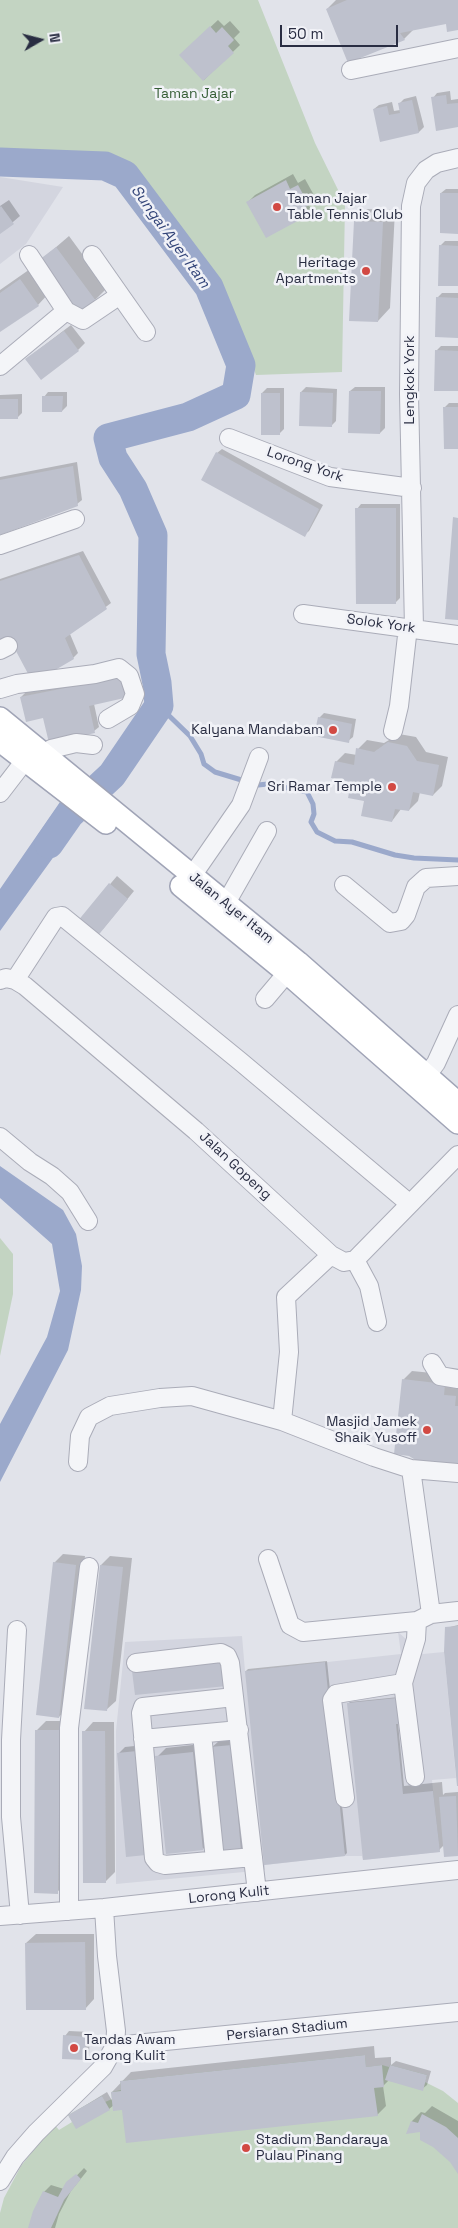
<!DOCTYPE html>
<style>
body{margin:0}
#map{position:relative;width:458px;height:2228px;overflow:hidden;background:#e1e3ea;font-family:"Space Grotesk",sans-serif}
canvas{display:block}
.north{position:absolute;left:15px;top:15px;width:50px;height:50px;-webkit-text-stroke:4px #f1f2f7;paint-order:stroke;rotate:82deg;font-size:14px;font-weight:700;line-height:20px;text-align:center;color:#292d42}
.north::after{content:'';display:block;margin:auto;width:18px;height:22px;background:#292d42;clip-path:polygon(50% 0,100% 100%,50% 72%,0 100%)}
.scale{position:absolute;left:280px;top:25px;width:118px;height:22px;box-sizing:border-box;border:2px solid #292d42;border-top:0;padding-left:6px;font-size:15px;line-height:18px;white-space:nowrap;color:#292d42;-webkit-text-stroke:4px #f1f2f7;paint-order:stroke}
</style>
<div id="map">
<canvas width="458" height="2228"></canvas>
<div class="north">N</div>
<div class="scale">50 m</div>
</div>
<script>
const ctx = document.querySelector('canvas').getContext('2d');
ctx.lineJoin = 'round';
function fill(path, color) { ctx.fillStyle = color; ctx.fill(path, 'evenodd'); }
const poly = rows => new Path2D(rows.map(r => 'M' + r).join(''));
function strokePath(path, color, width, dash) { ctx.strokeStyle = color; ctx.lineWidth = width; ctx.lineCap = dash ? 'butt' : 'round'; ctx.setLineDash(dash || []); ctx.stroke(path); }
function label(font, color, halo, rows, align = 'center') {
  ctx.font = font + ' "Space Grotesk",sans-serif'; ctx.lineWidth = 5; ctx.setLineDash([]); ctx.textBaseline = 'middle'; ctx.strokeStyle = halo; ctx.fillStyle = color; for (const [text, x, y, turn = 0] of rows) {
    ctx.save(); ctx.translate(x, y); ctx.rotate((+turn || 0) * Math.PI / 180); ctx.textAlign = isNaN(turn) ? turn : align; if (halo) ctx.strokeText(text, 0, 0); ctx.fillText(text, 0, 0); ctx.restore();
  }
}
const built = poly([
 [0,177,63,187,26,244,0,264],
 [398,1632,423,1654,444,1652,456,1778,432,1780,440,1852,363,1860,362,1856,345,1856,265,1865,265,1870,116,1884,116,1731,125,1642,242,1636,245,1671,401,1654]
]);
const green = poly([
 [0,0,258,0,315,143,345,204,342,372,256,375,225,290,134,167,106,153,0,152],
 [0,1238,13,1254,13,1294,0,1356],
 [365,2055,366,2067,382,2065,389,2067,390,2065,427,2075,425,2082,443,2091,458,2103,458,2228,0,2228,0,2213,4,2198,21,2166,54,2124,59,2130,72,2122,68,2115,102,2096,105,2102,112,2099,111,2092,121,2090,120,2081]
]);
const water = poly([
 [60,802,81,819,0,931,0,889],
 [0,1166,63,1210,76,1234,82,1266,81,1290,68,1350,0,1482,0,1424,47,1337,60,1291,52,1244,0,1198]
]);
const shadow = poly([
 [336,0,458,0,458,29,446,22,415,28,404,39,327,9],
 [218,20,224,26,230,21,240,32,234,38,240,45,204,80,188,48],
 [450,91,451,100,458,99,458,126,433,98,437,93],
 [416,96,424,127,419,132,381,141,374,109,379,105,392,102,394,111,400,110,399,104,404,99],
 [293,174,298,183,305,179,315,197,308,204,311,209,304,216,248,202,255,195],
 [446,189,458,189,458,232,441,193],
 [9,200,20,216,0,233,0,206],
 [367,209,395,210,390,308,378,321,355,221],
 [69,236,107,288,95,300,41,260],
 [445,241,458,241,458,285,440,246],
 [33,267,50,292,38,305,0,330,0,290],
 [442,293,458,293,458,337,437,298],
 [71,325,85,343,78,350,34,353],
 [441,346,458,346,458,390,436,351],
 [306,387,337,389,336,421,331,426,301,392],
 [355,387,385,387,385,428,380,433,350,391],
 [267,388,284,388,284,429,280,433,262,393],
 [48,392,67,392,67,406,62,411,44,397],
 [22,394,22,413,18,417,0,418,0,395],
 [449,403,458,403,458,448,444,408],
 [222,449,323,505,309,531,304,535,217,453],
 [77,462,82,500,77,504,0,533,0,477],
 [361,504,400,504,400,598,395,603,357,509],
 [83,551,111,603,70,634,78,653,73,658,9,636,0,640,0,579],
 [125,673,94,704,99,727,94,731,44,716,21,697,26,692],
 [324,713,356,719,353,737,348,741,319,718],
 [399,734,416,737,426,752,448,757,442,786,433,795,420,792,418,801,409,810,401,809,392,821,366,800,353,781,336,762,345,753,357,755,358,749,367,740,384,743],
 [117,876,134,891,103,929,78,922],
 [412,1371,453,1375,458,1386,458,1464,403,1380],
 [63,1554,85,1556,68,1707,59,1717,54,1563],
 [110,1556,132,1558,116,1701,106,1710,85,1708,101,1565],
 [458,1625,458,1777,446,1628],
 [327,1661,347,1853,345,1855,246,1671,248,1669],
 [399,1697,398,1723,404,1786,442,1782,443,1795,445,1793,458,1792,458,1855,445,1856,444,1845,439,1850,364,1858,348,1704,350,1702],
 [46,1721,68,1721,67,1883,57,1892,37,1730],
 [93,1722,114,1722,115,1872,106,1881,84,1732],
 [239,1739,247,1843,240,1850,211,1748,219,1741],
 [201,1744,212,1839,203,1849,157,1757,166,1748],
 [144,1745,127,1855,118,1754,125,1747],
 [36,1934,94,1934,94,1999,85,2009,26,1943],
 [69,2031,90,2032,89,2054,84,2059,65,2036],
 [374,2046,375,2058,391,2057,391,2065,396,2061,431,2071,427,2085,422,2089,389,2080,383,2086,386,2106,377,2115,124,2109,114,2105,109,2109,70,2115,107,2092,114,2104,112,2092,131,2072],
 [432,2106,458,2121,458,2172,451,2161,421,2131,408,2132,412,2121,421,2112,425,2113],
 [84,2168,87,2171,71,2191,59,2214,55,2228,29,2228,44,2192,51,2185,64,2189]
]);
const stream = poly([
 [159,706,190,736,201,754,204,764,215,772,258,785,268,784,307,792,313,804,314,814,311,822,317,832,335,841,352,842,395,855,414,858,458,860]
]);
const river = poly([
 [0,162,105,166,125,175,209,287,241,365,236,395,188,417,108,438,113,458,133,489,153,535,151,654,157,683,159,706,112,775,70,814,49,844]
]);
const building = poly([
 [347,0,458,0,458,30,447,32,446,24,400,33,405,40,348,63,326,9],
 [210,26,216,33,222,27,234,40,228,46,234,53,203,81,179,55],
 [446,95,447,104,458,103,458,127,436,131,431,97],
 [412,100,419,133,380,142,373,109,387,106,389,115,400,113,398,103],
 [286,180,290,189,298,185,309,205,300,210,305,217,266,238,246,202],
 [440,193,458,193,458,234,440,233],
 [1,206,14,224,0,234,0,207],
 [354,221,383,222,378,322,349,321],
 [439,245,458,246,458,286,438,286],
 [56,247,96,301,79,314,39,260],
 [20,279,39,306,0,332,0,293],
 [436,297,458,298,458,338,435,337],
 [64,331,79,351,41,380,25,359],
 [435,350,458,351,458,391,434,391],
 [349,391,381,391,380,434,348,433],
 [300,392,333,393,332,427,299,426],
 [261,393,280,393,280,435,261,435],
 [42,396,63,396,62,412,42,412],
 [0,399,18,399,18,419,0,419],
 [443,407,458,407,458,449,444,449],
 [216,452,319,509,305,537,201,480],
 [73,466,78,506,0,535,0,480],
 [355,508,396,508,396,604,356,604],
 [453,517,458,518,458,620,445,619],
 [79,555,107,609,65,638,74,659,33,683,9,638,0,641,0,581],
 [120,677,129,697,89,706,95,733,49,743,43,718,26,722,20,697],
 [318,717,352,724,349,743,314,736],
 [388,742,407,746,417,761,439,765,433,796,413,792,409,811,395,809,392,822,361,816,364,801,348,798,351,782,331,778,335,761,354,765,356,748,374,752],
 [109,883,128,899,96,938,77,922],
 [402,1379,445,1384,444,1395,456,1396,455,1406,458,1406,458,1465,417,1461,409,1456,394,1454],
 [53,1562,76,1565,59,1718,36,1715],
 [100,1565,123,1567,107,1711,84,1709],
 [458,1626,458,1786,457,1786,444,1652,445,1627],
 [224,1661,227,1686,135,1695,132,1671],
 [325,1662,345,1856,264,1865,245,1671],
 [397,1698,400,1724,396,1724,403,1794,433,1791,440,1852,363,1860,347,1703],
 [35,1730,60,1730,58,1894,34,1893],
 [82,1731,105,1731,106,1883,83,1883],
 [232,1745,241,1851,219,1853,210,1747],
 [137,1751,146,1855,126,1857,117,1753],
 [193,1752,203,1850,166,1854,155,1756],
 [456,1796,458,1856,444,1857,439,1797],
 [85,1942,86,2010,26,2010,25,1943],
 [63,2035,86,2037,85,2060,62,2059],
 [365,2055,366,2067,382,2065,384,2087,374,2088,378,2116,126,2143,122,2110,113,2111,111,2092,121,2091,120,2081],
 [390,2065,427,2075,423,2091,385,2080],
 [102,2096,110,2110,76,2129,68,2115],
 [422,2114,446,2127,458,2138,458,2174,450,2162,433,2147,420,2140,420,2132,406,2134,411,2121,418,2123],
 [76,2174,81,2179,64,2200,51,2228,28,2228,33,2211,43,2191,58,2197,66,2182]
]);
const minor = poly([
 [351,70,458,48],
 [29,255,66,311,83,320,120,295,146,332],
 [92,255,120,295],
 [0,366,66,311],
 [229,438,330,477,412,488],
 [0,545,75,519],
 [303,614,458,635],
 [414,628,409,394,411,206,416,183,426,170,437,163,458,158],
 [0,650,8,646],
 [0,689,17,684,95,674,119,668,129,676,135,694,130,706,108,719],
 [393,731,399,706,408,627],
 [44,756,51,749,76,743,93,745],
 [0,793,33,750],
 [192,876,241,805,259,757],
 [344,885,390,923,401,921,406,915,416,887,426,878,458,876],
 [226,903,267,831],
 [0,980,6,978,15,980,25,986,196,1131,331,1255,344,1262,355,1260,458,1155],
 [15,980,56,917,62,916,241,1062,410,1204],
 [265,999,287,973],
 [427,1075,436,1063,458,1015],
 [0,1137,30,1162,52,1176,70,1192,88,1221],
 [355,1260,369,1286,377,1322],
 [432,1363,440,1376,458,1379],
 [282,1421,289,1352,286,1297,331,1255],
 [78,1462,80,1436,89,1417,110,1406,160,1398,192,1396,282,1421,374,1457,411,1469,431,1614],
 [411,1469,458,1473],
 [268,1559,290,1625,303,1632,417,1621,431,1614,458,1611],
 [17,1630,11,1740,11,1817,20,1915],
 [136,1663,221,1653,227,1656,230,1663,257,1892],
 [403,1683,415,1777],
 [234,1697,143,1707,141,1713,154,1858,158,1863,165,1865,253,1857],
 [202,1734,215,1860],
 [143,1739,239,1730],
 [345,1798,332,1700,336,1694,403,1683,416,1639,417,1621],
 [69,1911,69,1728,89,1567],
 [0,1916,104,1908,458,1870],
 [115,2046,458,2012],
 [0,2181,15,2157,36,2133,103,2067,115,2046,116,2031,107,1956,104,1908]
]);
const major = poly([
 [0,718,298,962,458,1103],
 [0,741,106,823],
 [181,886,287,973,458,1123]
]);
const markers = [
 [277,207,5,"#d24943"],
 [366,271,5,"#d24943"],
 [333,730,5,"#d24943"],
 [392,787,5,"#d24943"],
 [427,1430,5,"#d24943"],
 [74,2048,5,"#d24943"],
 [246,2148,5,"#d24943"]
];
const parkNames = [
 ["Taman Jajar",194,94]
];
const poiNames = [
 ["Taman Jajar",287,199,"left"],
 ["Table Tennis Club",287,215,"left"],
 ["Heritage",356,263],
 ["Apartments",356,279],
 ["Kalyana Mandabam",323,730],
 ["Sri Ramar Temple",382,787],
 ["Masjid Jamek",417,1422],
 ["Shaik Yusoff",417,1438],
 ["Tandas Awam",84,2040,"left"],
 ["Lorong Kulit",84,2056,"left"],
 ["Stadium Bandaraya",256,2140,"left"],
 ["Pulau Pinang",256,2156,"left"]
];
const streetNames = [
 ["Lengkok York",410,380,-90],
 ["Lorong York",305,465,19],
 ["Solok York",381,624,8],
 ["Jalan Ayer Itam",231,908,39],
 ["Jalan Gopeng",235,1166,43],
 ["Lorong Kulit",229,1895,-6],
 ["Persiaran Stadium",287,2030,-6]
];
const waterNames = [
 ["Sungai Ayer Itam",170,237,54]
];
fill(built, '#d3d5df');
fill(green, '#c3d4c2');
fill(water, '#9ba9cb');
fill(shadow, '#0003');
strokePath(stream, '#9ba9cb', 5);
strokePath(river, '#9ba9cb', 29);
fill(building, '#bec1cd');
strokePath(minor, '#aaacb8', 20);
strokePath(major, '#a0a4b6', 24);
strokePath(minor, '#f4f5f8', 18);
strokePath(major, '#fff', 21);
for (const [x, y, r, color] of markers) { const dot = new Path2D(); dot.arc(x, y, r, 0, 2 * Math.PI); ctx.fillStyle = color; ctx.fill(dot); strokePath(dot, '#f1f2f7', 2); }
label('14px', '#365e36', '#f1f2f7', parkNames);
label('14px', '#292d42', '#f1f2f7', poiNames, 'right');
label('14px', '#292d42', '#f1f2f7', streetNames);
label('italic 15px', '#314378', '#f1f2f7', waterNames);
</script>
